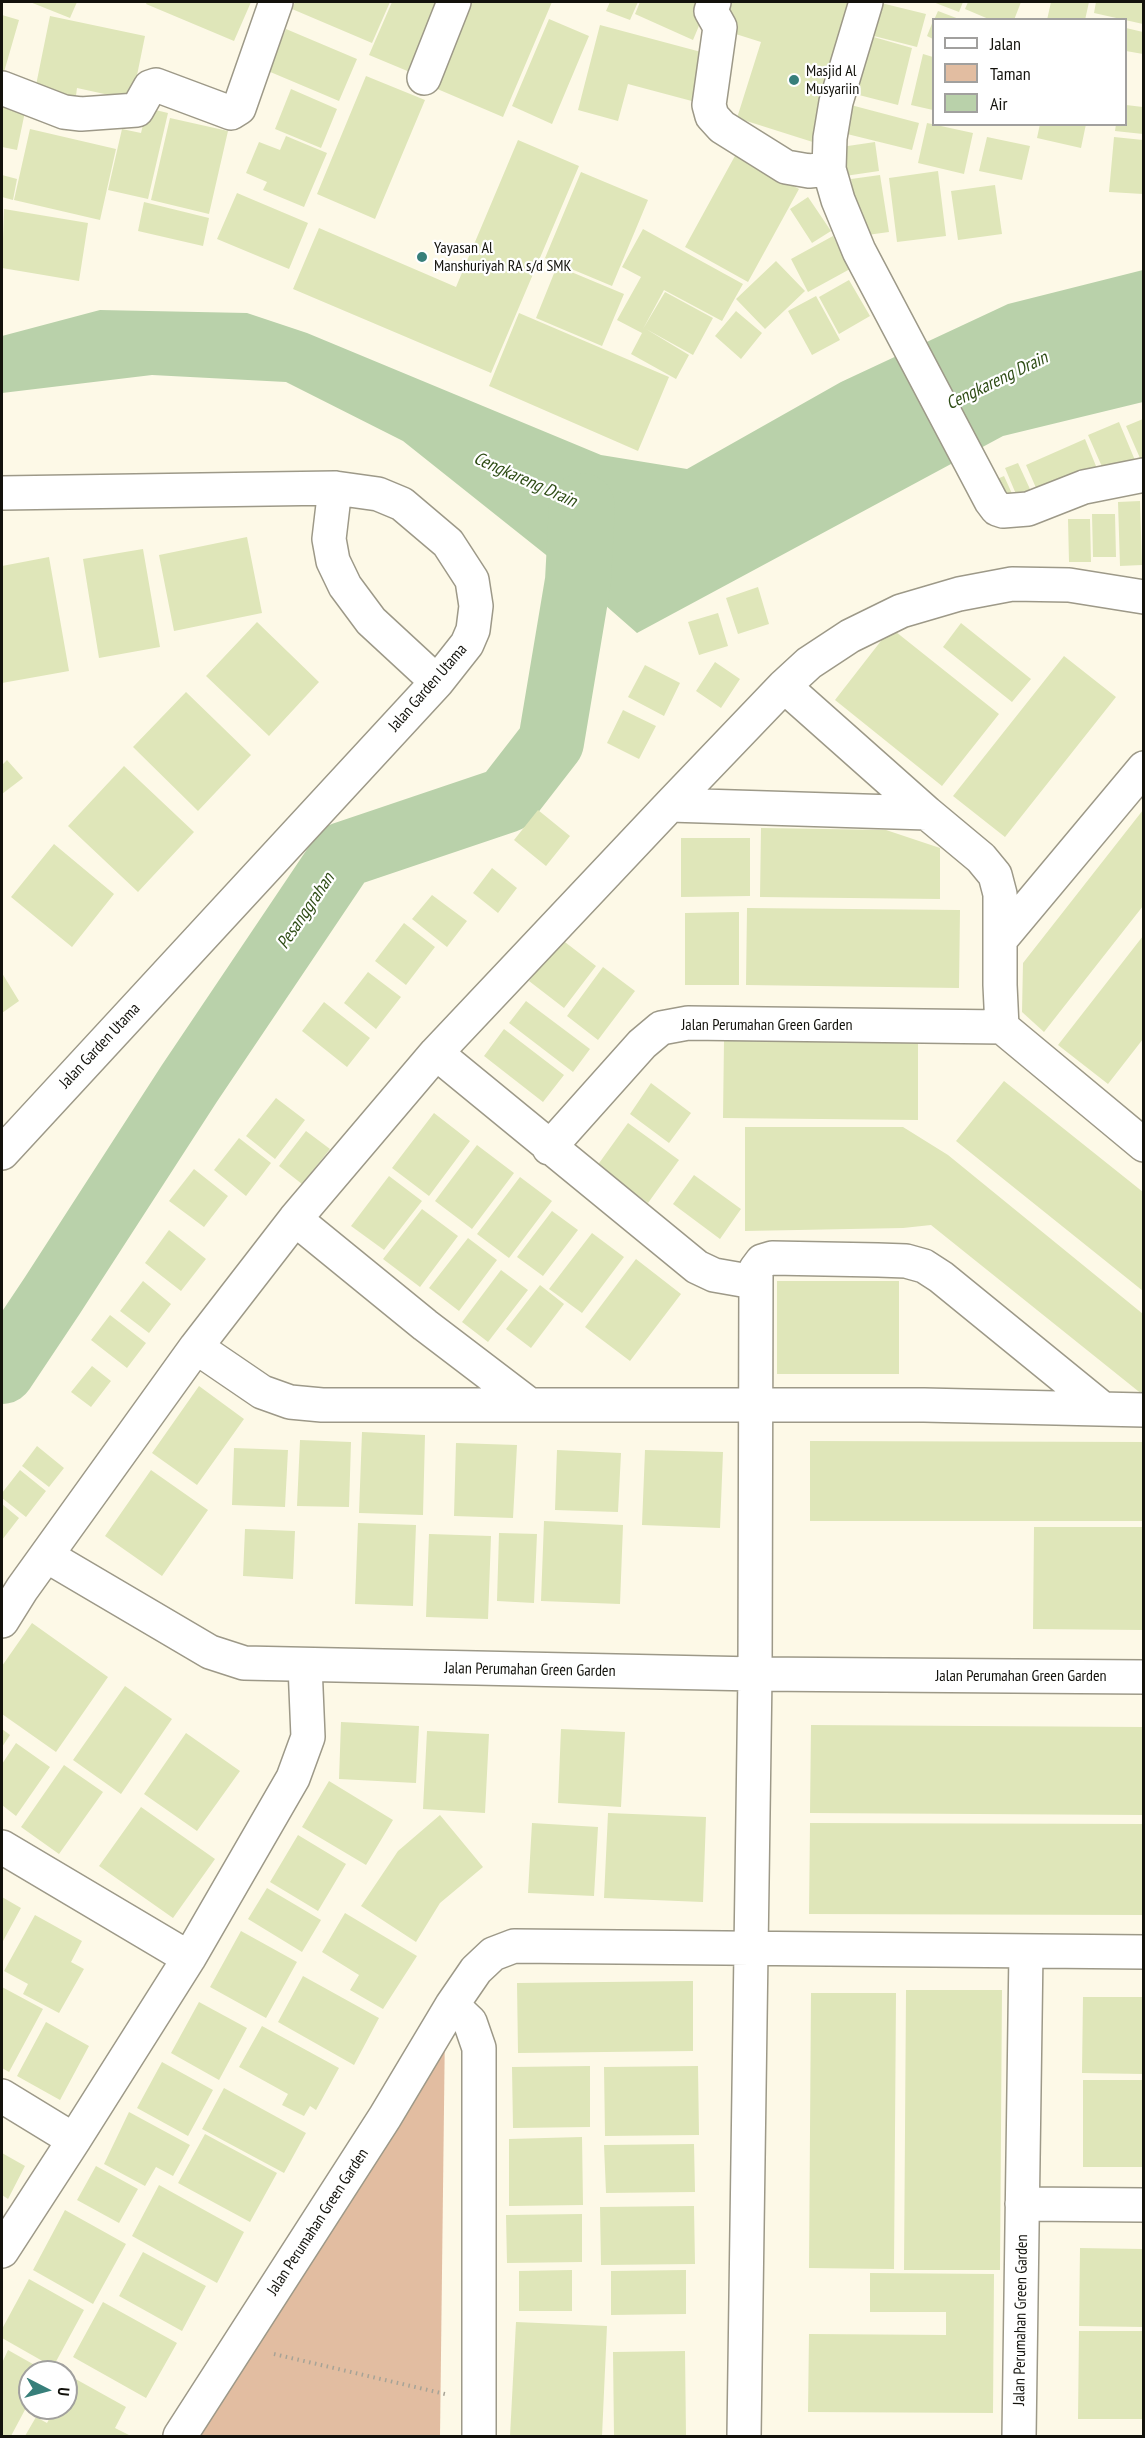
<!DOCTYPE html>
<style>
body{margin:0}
#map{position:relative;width:1145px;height:2438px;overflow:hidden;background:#fdf9e7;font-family:"PT Sans Narrow",sans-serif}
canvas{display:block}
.frame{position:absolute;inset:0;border:3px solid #13120c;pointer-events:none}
.legend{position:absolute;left:932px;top:18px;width:195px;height:108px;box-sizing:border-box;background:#fff;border:2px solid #a1a09e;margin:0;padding:8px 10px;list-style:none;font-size:18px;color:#13120c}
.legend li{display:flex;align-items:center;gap:12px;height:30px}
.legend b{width:30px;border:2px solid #a1a09e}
.north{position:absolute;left:18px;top:2360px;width:60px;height:60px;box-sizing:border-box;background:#fff;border:2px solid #a1a09e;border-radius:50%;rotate:96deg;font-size:16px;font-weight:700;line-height:24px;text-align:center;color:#13120c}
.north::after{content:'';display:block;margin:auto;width:21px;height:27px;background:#377f7a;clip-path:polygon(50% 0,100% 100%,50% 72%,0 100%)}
</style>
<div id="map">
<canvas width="1145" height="2438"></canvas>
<div class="frame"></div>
<ul class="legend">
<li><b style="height:8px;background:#fff"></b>Jalan</li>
<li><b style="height:16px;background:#e2bda1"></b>Taman</li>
<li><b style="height:16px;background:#b9d1aa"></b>Air</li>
</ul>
<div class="north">U</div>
</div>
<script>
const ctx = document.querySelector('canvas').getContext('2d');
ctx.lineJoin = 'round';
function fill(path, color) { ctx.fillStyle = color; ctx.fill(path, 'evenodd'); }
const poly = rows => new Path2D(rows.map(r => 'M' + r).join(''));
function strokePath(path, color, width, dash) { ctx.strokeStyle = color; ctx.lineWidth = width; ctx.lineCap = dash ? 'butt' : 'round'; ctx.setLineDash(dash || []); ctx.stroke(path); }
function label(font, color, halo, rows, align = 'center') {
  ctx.font = font + ' "PT Sans Narrow",sans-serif'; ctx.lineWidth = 4.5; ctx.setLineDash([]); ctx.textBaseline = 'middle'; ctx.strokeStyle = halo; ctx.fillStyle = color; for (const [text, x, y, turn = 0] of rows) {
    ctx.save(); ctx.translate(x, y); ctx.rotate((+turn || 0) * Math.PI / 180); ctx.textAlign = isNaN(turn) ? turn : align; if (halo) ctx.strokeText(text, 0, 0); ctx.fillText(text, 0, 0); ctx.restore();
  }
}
const green = poly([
 [445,2026,440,2436,200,2436]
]);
const water = poly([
 [1143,270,1143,402,1003,436,637,633,565,570,403,441,286,382,152,375,2,393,2,336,100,310,247,313,307,333,601,455,687,469,841,382,1008,304]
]);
const river = poly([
 [2,1371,52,1296,189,1084,343,855,506,800,551,742,578,581,582,506]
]);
const building = poly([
 [30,2,77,2,70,18],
 [147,2,251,2,234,41,146,4],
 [295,2,390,2,372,43,292,9],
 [392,2,448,2,417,75,369,55],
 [463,2,552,2,503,117,428,85],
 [610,2,638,2,630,20,606,11],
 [640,2,709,2,693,40,635,14],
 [732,2,863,2,819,144,737,118,761,42,723,30],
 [877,2,926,14,917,47,866,34],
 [933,2,963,2,959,12],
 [968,2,1021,2,1014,20,991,20,965,9],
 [1051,2,1089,2,1085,20,1047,20],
 [1096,2,1143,2,1143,24,1094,13],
 [938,11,959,19,959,20,934,20],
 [2,15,19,20,2,79],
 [50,16,145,36,132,100,77,88,75,103,34,95],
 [549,19,589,36,552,124,512,106],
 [933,21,933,39,927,36],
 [600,25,716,56,703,104,628,84,618,121,578,110],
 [1126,28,1143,32,1143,54,1126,51],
 [286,29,357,59,339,101,268,71],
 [870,36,912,48,898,105,855,94],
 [923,54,933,57,933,110,911,105],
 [366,76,425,100,375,219,317,194],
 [291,89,337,109,321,148,275,129],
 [2,102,26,107,17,150,2,147],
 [847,104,919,123,912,150,839,132],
 [1126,105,1143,107,1143,134,1115,131,1116,124,1126,124],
 [147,108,168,113,148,199,108,190,122,129,141,133],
 [170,118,228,131,209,214,151,200],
 [927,123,973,133,964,174,918,163],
 [1040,124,1086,124,1081,148,1037,138],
 [30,129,116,149,100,220,14,200],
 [286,136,327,153,304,207,263,190,267,182,246,173,259,142,280,150],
 [987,137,1030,146,1022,180,979,171],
 [1114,137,1143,140,1143,194,1109,192],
 [518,140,579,166,491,373,293,289,319,228,456,287],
 [875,142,879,171,845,176,841,147],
 [736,154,799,189,748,282,685,247],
 [938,171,946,236,897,242,889,178],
 [581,172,648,200,612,286,545,258],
 [2,175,17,179,13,200,2,197],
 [880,175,889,232,860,236,851,179],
 [995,185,1002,234,958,240,951,191],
 [237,193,308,223,289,269,217,239],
 [808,197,831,231,812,243,790,209],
 [144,202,209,218,203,246,138,231],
 [4,209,88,223,79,281,2,268],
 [643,229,743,284,722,321,664,290,643,329,665,292,713,318,693,355,646,329,689,355,676,379,631,354,642,333,617,320,641,277,622,267],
 [833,236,850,269,808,292,791,259],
 [776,261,805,291,765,329,736,299],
 [557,266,624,294,602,346,536,318],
 [849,280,870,316,839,334,819,297],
 [816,296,840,340,812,355,788,311],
 [736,311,762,333,741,359,715,336],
 [519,313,669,377,638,451,489,386],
 [1143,419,1143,465,1126,426],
 [1119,422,1137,465,1107,478,1088,435],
 [1085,439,1098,471,1040,497,1026,465],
 [1018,463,1035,500,1021,506,1005,468],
 [1004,476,1014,498,998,505,988,483],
 [1140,501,1142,565,1120,566,1118,502],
 [1092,514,1115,514,1116,557,1093,557],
 [1068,519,1090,519,1091,562,1069,562],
 [247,537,262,613,174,631,159,555],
 [143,549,160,647,99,658,83,559],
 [49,557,69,671,2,683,2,566],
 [758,587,769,624,738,634,726,598],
 [718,613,728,646,699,655,688,622],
 [257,622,319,682,269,736,206,676],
 [961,623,1031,679,1012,702,943,647],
 [891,628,999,714,942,786,835,700],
 [1064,656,1116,697,1005,837,953,796],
 [715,662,740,679,721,708,696,691],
 [645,665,680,683,664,716,628,697],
 [186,692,251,755,198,811,133,747],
 [623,710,656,726,639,759,607,743],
 [7,760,23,778,2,794,2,765],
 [124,766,194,832,138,892,68,826],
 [538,810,570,836,546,866,514,840],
 [1143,810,1143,906,1044,1032,1022,1012,1023,963],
 [761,828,886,830,940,848,940,899,760,897],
 [681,838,750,838,750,896,681,897],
 [54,844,114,894,72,947,11,897],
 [492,868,517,888,498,913,473,893],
 [432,895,467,921,447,947,412,919],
 [747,908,960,910,959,988,746,985],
 [739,912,739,985,685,985,685,913],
 [404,923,435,947,406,985,375,961],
 [1143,936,1143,1039,1108,1084,1058,1045],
 [561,939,596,966,564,1008,529,981],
 [603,967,635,991,598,1040,567,1016],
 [368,972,401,997,376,1029,344,1003],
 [2,973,19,1001,2,1013],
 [526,1001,590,1049,573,1072,509,1023],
 [324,1002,370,1038,347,1067,302,1031],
 [504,1029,564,1075,543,1102,484,1056],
 [724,1041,918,1042,918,1120,723,1118],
 [1004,1081,1143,1192,1143,1291,956,1141],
 [651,1083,691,1113,669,1143,630,1114],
 [276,1098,305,1120,275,1159,246,1136],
 [434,1113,470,1141,429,1196,392,1168],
 [628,1123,679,1160,648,1203,597,1166],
 [745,1127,903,1127,948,1155,1143,1314,1143,1395,931,1225,903,1228,745,1231],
 [306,1131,330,1149,302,1184,279,1166],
 [239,1138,271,1163,246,1196,214,1170],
 [477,1145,514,1173,472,1229,435,1201],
 [194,1169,228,1196,204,1227,169,1201],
 [694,1175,741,1209,720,1239,673,1204],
 [389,1176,422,1201,384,1250,351,1226],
 [520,1177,552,1201,509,1258,477,1234],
 [422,1209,458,1236,420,1287,383,1259],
 [552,1211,578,1230,543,1276,517,1257],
 [169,1230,206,1259,181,1291,145,1263],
 [592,1233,624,1257,582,1313,549,1289],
 [468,1238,497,1260,459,1311,429,1288],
 [636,1259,681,1294,630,1361,585,1327],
 [501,1270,528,1290,488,1342,462,1322],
 [143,1281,171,1304,149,1333,120,1311],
 [777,1281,899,1281,899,1374,777,1374],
 [540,1285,564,1304,531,1348,506,1329],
 [110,1315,146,1343,127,1368,91,1340],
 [92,1366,111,1381,91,1407,71,1392],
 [199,1386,244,1419,197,1485,152,1453],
 [362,1432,425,1435,423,1515,359,1513],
 [300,1440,351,1442,349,1507,297,1506],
 [810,1441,1143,1442,1143,1521,810,1521],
 [456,1443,517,1445,513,1518,454,1516],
 [37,1446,64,1468,49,1487,22,1466],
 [234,1448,288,1450,285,1507,232,1505],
 [557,1450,621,1453,618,1512,555,1510],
 [645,1450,723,1452,720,1528,642,1525],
 [20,1470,46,1491,26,1517,2,1498,2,1493],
 [151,1470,208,1510,162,1576,105,1536],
 [2,1504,19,1518,2,1540],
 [544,1521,623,1525,620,1604,541,1601],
 [358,1523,416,1525,413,1606,355,1604],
 [1034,1527,1143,1527,1143,1630,1033,1629],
 [245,1529,295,1531,293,1579,243,1576],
 [499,1533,537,1534,534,1603,497,1601],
 [429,1534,491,1536,488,1619,426,1617],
 [32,1623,108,1677,56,1752,2,1714,2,1666],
 [125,1686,172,1719,121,1794,73,1760],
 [341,1722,419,1726,416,1783,339,1779],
 [811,1725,1143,1727,1143,1815,810,1813],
 [2,1729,10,1735,2,1747],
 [561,1729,625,1732,621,1807,558,1803],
 [427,1731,489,1734,485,1813,423,1809],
 [186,1733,240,1771,197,1831,144,1794],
 [16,1743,50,1767,16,1816,2,1805,2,1764],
 [64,1765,103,1792,59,1854,21,1827],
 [329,1781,393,1820,366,1865,302,1827],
 [141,1807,215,1859,173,1918,99,1866],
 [608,1813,706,1817,703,1902,604,1898],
 [440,1815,483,1867,440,1903,416,1942,361,1906,398,1851],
 [532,1823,598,1827,594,1896,528,1893],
 [810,1823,1143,1824,1143,1915,809,1914],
 [298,1835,346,1864,318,1911,270,1882],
 [267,1888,321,1920,302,1952,248,1919],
 [2,1897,21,1908,2,1943],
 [345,1913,417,1956,383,2009,350,1990,359,1975,322,1952],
 [35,1915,82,1941,71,1962,84,1969,59,2013,23,1994,28,1984,4,1971],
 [241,1931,297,1962,266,2018,210,1987],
 [303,1976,379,2018,354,2065,278,2022],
 [693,1981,693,2051,518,2053,517,1983],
 [2,1987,43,2009,9,2072,2,2068],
 [906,1990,1002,1990,1000,2270,904,2270],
 [811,1993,896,1993,894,2269,809,2268],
 [1083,1997,1143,1997,1143,2074,1082,2073],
 [199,2002,247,2028,219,2080,171,2053],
 [46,2022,89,2046,60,2100,17,2076],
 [262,2026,339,2068,316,2110,310,2106,304,2116,282,2105,288,2094,239,2067],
 [162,2062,213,2090,188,2136,137,2108],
 [590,2066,590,2127,513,2128,512,2067],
 [698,2066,699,2135,605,2136,604,2067],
 [1083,2080,1143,2080,1143,2167,1083,2167],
 [224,2088,306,2133,284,2173,202,2129],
 [129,2112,190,2145,173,2176,156,2167,145,2186,104,2164],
 [205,2134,277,2173,250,2222,178,2183],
 [582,2137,583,2205,509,2206,509,2139],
 [694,2144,695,2192,606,2193,604,2145],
 [2,2153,25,2166,8,2199,2,2195],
 [96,2166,138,2189,119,2223,77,2200],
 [159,2185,244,2232,217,2283,132,2236],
 [694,2206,695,2264,601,2265,600,2207],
 [65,2210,126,2244,93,2304,33,2270],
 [582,2214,582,2262,507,2263,506,2215],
 [1080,2248,1143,2249,1143,2327,1079,2326],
 [143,2252,206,2286,182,2331,119,2296],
 [572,2270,572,2311,519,2311,519,2271],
 [686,2270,686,2314,611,2315,611,2271],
 [870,2273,994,2274,993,2413,808,2412,809,2334,946,2335,946,2312,870,2312],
 [29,2279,84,2310,53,2367,2,2338,2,2329],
 [103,2302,177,2343,146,2398,73,2357],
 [516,2322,607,2326,602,2436,510,2436],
 [1079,2331,1143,2331,1143,2419,1078,2419],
 [8,2350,47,2372,30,2372,30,2408,27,2406,11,2436,2,2436,2,2363],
 [685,2351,686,2436,614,2436,613,2352],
 [72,2377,126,2407,115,2428,129,2435,128,2436,25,2436,36,2417,47,2423,55,2408,66,2408,66,2387]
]);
const path = poly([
 [274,2354,445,2394]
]);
const minor = poly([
 [714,2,711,11,720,27,709,105,712,116,722,127,786,167,809,171,829,169],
 [866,2,836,102,830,138,829,169,838,200,859,251,991,501,997,509,1003,511,1028,509,1084,487,1144,475],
 [424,78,454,2],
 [2,88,64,112,81,114,137,110,150,87,156,85,231,113,239,108,276,2],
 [335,488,329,539,333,561,345,586,371,621,437,682],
 [2,493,335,488,378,494,402,504,448,543,472,580,476,606,473,630,467,644,437,682,2,1153],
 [784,686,927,813,981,858,995,875,1000,894,1000,985,1002,1027],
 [670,805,927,813],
 [1001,939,1144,768],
 [436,1053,697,1267,714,1275,754,1282],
 [549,1148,642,1044,661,1028,688,1023,1002,1027,1144,1145],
 [295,1219,425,1325,530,1405],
 [196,1347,262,1392,290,1402,322,1405,924,1405,1144,1410],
 [47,1556,210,1652,244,1663,755,1674,1144,1677],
 [2,1621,22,1589,196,1347,295,1219,436,1053,670,805,784,686,809,663,850,636,901,611,959,594,1012,584,1069,585,1144,597],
 [2,1847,189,1958],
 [452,2005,470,2022,479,2048,479,2436],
 [2,2096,74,2140],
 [1022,2204,1144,2205],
 [2,2251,74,2140,189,1958,293,1778,308,1737,305,1665],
 [180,2436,385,2117,452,2005,476,1970,493,1954,514,1946,1144,1952],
 [744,2436,755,1674,756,1269,762,1261,772,1258,878,1260,906,1261,924,1266,941,1277,1103,1409],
 [1019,2436,1026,1951]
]);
const markers = [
 [794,80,6,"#377f7a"],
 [422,257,6,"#377f7a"]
];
const poiNames = [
 ["Masjid Al",806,71],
 ["Musyariin",806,89],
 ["Yayasan Al",434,248],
 ["Manshuriyah RA s/d SMK",434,266]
];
const streetNames = [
 ["Jalan Garden Utama",428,688,-49],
 ["Jalan Perumahan Green Garden",767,1025],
 ["Jalan Garden Utama",100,1046,-47],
 ["Jalan Perumahan Green Garden",530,1670,1],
 ["Jalan Perumahan Green Garden",1021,1676],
 ["Jalan Perumahan Green Garden",318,2222,-57],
 ["Jalan Perumahan Green Garden",1021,2320,-89]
];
const waterNames = [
 ["Cengkareng Drain",997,381,-26],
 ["Cengkareng Drain",525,480,24],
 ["Pesanggrahan",306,911,-56]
];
fill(green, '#e2bda1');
fill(water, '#b9d1aa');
strokePath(river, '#b9d1aa', 66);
fill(building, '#dfe6b9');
strokePath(minor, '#9d9988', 36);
strokePath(path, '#a6a396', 4, [1.5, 4.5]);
strokePath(minor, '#fff', 33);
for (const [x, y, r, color] of markers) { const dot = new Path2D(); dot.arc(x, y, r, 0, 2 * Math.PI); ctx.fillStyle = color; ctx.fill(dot); strokePath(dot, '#fff', 2); }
label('16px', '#13120c', '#fff', poiNames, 'left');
label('16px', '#13120c', '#fff', streetNames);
label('italic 18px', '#2f4d16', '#fff', waterNames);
</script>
